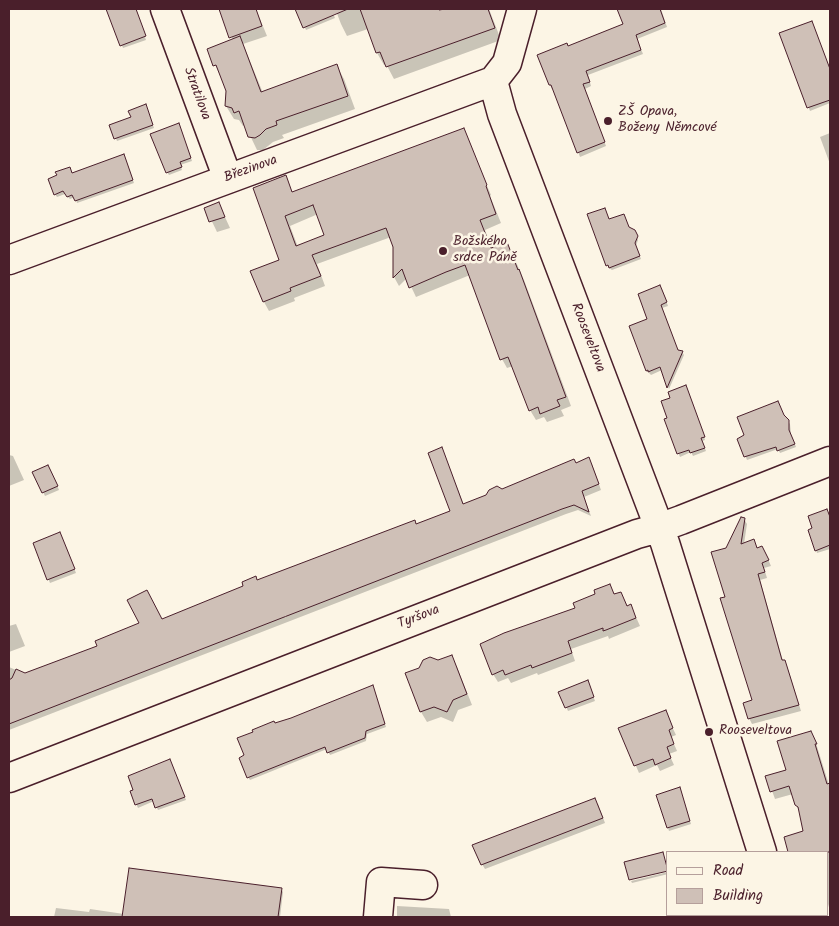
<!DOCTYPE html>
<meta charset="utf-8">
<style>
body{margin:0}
#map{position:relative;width:839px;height:926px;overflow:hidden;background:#fcf5e5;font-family:Kalam,sans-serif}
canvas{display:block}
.frame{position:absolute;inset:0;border:10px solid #4a1f2b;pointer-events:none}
.legend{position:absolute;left:666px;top:851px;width:162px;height:65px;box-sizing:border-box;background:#fcf5e5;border:1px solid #b59f9b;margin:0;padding:6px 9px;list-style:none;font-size:15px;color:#4a1f2b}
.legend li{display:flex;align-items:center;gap:10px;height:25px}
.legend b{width:25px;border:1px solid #b59f9b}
</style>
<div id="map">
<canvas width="839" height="926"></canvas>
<div class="frame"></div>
<ul class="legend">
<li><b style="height:6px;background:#fcf5e5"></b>Road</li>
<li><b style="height:14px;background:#cfc0b7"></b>Building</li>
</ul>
</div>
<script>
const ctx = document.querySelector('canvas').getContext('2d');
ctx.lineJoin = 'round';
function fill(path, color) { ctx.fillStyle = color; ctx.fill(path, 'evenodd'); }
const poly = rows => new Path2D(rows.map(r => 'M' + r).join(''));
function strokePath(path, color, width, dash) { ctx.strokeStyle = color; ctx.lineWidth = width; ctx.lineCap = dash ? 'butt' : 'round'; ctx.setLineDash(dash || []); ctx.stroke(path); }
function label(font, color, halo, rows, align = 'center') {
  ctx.font = font + ' Kalam,sans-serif'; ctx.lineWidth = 5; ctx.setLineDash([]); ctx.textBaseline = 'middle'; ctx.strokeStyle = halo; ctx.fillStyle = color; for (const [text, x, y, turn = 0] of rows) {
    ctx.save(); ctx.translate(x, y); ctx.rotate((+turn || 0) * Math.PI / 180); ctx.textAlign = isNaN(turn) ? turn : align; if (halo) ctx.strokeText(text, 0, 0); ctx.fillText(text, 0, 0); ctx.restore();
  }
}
const shadow = poly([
 [108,9,135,9,146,40,123,48],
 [220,9,252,9,252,11,255,10,260,19,267,36,243,44,263,93,336,65,344,79,355,109,282,135,284,138,273,142,263,150,257,150,245,125,243,126,239,120,234,119,226,106,227,91,208,49,233,40],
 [311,9,331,9,335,18,306,30,299,13],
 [341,9,415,9,418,18,449,9,489,9,501,40,394,79,386,64,384,65,377,53,368,29,347,36,341,24,336,11],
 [618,9,661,9,667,27,637,39,643,54,588,75,591,86,585,89,606,146,580,157,554,88,552,89,550,85,568,47,625,25],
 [813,25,830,70,830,103,810,111,781,34],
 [147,109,154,128,117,141,111,126,132,118],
 [180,128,192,161,180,165,182,170,169,175,167,172],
 [463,130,491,195,490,196,501,223,485,230,492,249,507,244,512,253,524,280,571,406,561,410,564,416,547,422,544,417,536,420,530,410,513,366,507,368,502,359,470,275,416,297,407,278,399,286,394,277,395,247,391,237,317,264,325,286,294,298,295,301,269,311,264,302,252,271,280,260,285,177,293,193],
 [318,214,326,236,298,247,290,226],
 [830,133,830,164,820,137],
 [125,158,134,183,77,203,75,197,70,199,65,194,57,197,55,194,58,176,72,174],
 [219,204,230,228,217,232,206,209],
 [588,215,609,221,636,234,638,240,636,246,641,259,612,270,609,268],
 [662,289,668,306,662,308,678,351,682,352,684,355,669,389,662,370,651,375,649,373,631,327,649,320],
 [687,389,705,440,702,441,706,451,693,456,691,452,680,457,665,420,668,419],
 [784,417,790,424,791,434,796,447,780,453,778,449,747,460,739,439],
 [442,449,464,505,575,464,592,464,601,490,584,497,591,516,578,510,566,514,9,730,9,667,25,674,98,647,257,581,451,512],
 [9,455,13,456,24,480,9,486],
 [50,469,59,490,45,496,34,473],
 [830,512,830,549,817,553,816,550,828,513],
 [744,519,747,524,744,544,754,541,758,549,765,552,771,566,764,568,767,578,760,580,783,661,787,666,801,711,752,724,749,718,754,701,726,597,727,549],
 [62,537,76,573,50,583,34,544],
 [621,593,628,607,631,606,640,626,611,638,609,639,608,636,571,649,575,661,538,675,537,673,511,683,508,678,498,682,493,674],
 [16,624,25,646,9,652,9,626],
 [451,656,457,667,472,705,458,710,453,722,441,717,427,722,421,712,407,674],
 [589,685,595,701,568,711,560,692],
 [373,687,386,727,367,734,366,741,330,755,327,749,250,780,248,777,275,725],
 [665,712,676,735,671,737,677,751,669,754,674,765,660,771,657,765,639,773,620,729],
 [815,740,829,785,830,784,830,911,828,904,828,852,790,852,785,838,805,832,800,812,796,805,793,794,775,799,767,777,787,771],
 [172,764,186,800,158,810,154,801,138,808,131,792],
 [680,789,691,824,669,831,668,828],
 [598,804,605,823,485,869,482,864],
 [668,872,668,874,632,883,631,881],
 [281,889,283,892,280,917,54,917,56,908,89,912,90,909,124,914],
 [397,906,449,909,451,917,397,917],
 [708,915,721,915,714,917,710,917]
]);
const building = poly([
 [106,9,136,9,146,36,120,46,106,9],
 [219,9,256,9,262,26,229,38,219,9],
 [295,9,348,9,303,28,295,9],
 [360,9,439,9,439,10,445,9,488,9,495,28,386,67,380,52,376,53,360,9],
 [617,9,660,9,665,23,636,35,641,50,586,71,590,82,583,84,605,142,577,153,551,85,549,85,537,55,567,43,568,46,623,24,617,9],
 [812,21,830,69,830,100,807,108,779,33,812,21],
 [240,36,261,92,337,64,348,96,276,121,277,125,266,129,260,135,255,138,248,137,239,111,234,113,232,108,225,106,226,91,216,65,213,66,207,49,240,36],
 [146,104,153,125,114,139,109,125,131,117,128,111,146,104],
 [179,123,191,158,180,162,182,167,166,173,150,134,179,123],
 [464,128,487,185,486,186,496,214,480,220,491,248,507,242,518,270,519,269,566,397,557,400,560,406,540,414,538,407,529,411,508,357,500,360,465,265,446,272,409,288,402,269,393,278,393,247,386,228,312,255,321,276,290,288,291,291,263,302,250,271,279,260,253,188,286,175,292,192,464,128],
 [313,205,324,235,296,246,285,216,313,205],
 [124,154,133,180,75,201,72,195,67,197,63,191,54,195,48,179,57,175,55,172,70,167,72,173,124,154],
 [219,202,225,217,209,222,204,208,219,202],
 [605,208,609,219,624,214,629,227,635,230,638,236,635,243,640,256,609,268,608,265,606,266,587,214,605,208],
 [660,285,667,302,661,305,678,350,683,351,667,388,660,367,648,372,648,370,646,371,629,326,647,319,638,294,660,285],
 [686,385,705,437,701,438,705,448,690,453,689,450,677,454,664,419,667,418,661,401,670,398,668,392,686,385],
 [778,401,784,415,789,420,789,430,795,444,777,451,776,447,744,457,737,439,744,435,737,417,778,401],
 [442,447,463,504,486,495,489,490,497,486,502,489,574,459,576,463,589,457,599,484,582,491,589,512,574,505,562,509,9,724,9,680,12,678,16,669,25,673,97,646,95,641,139,623,127,600,147,590,162,619,243,586,242,582,256,576,257,580,415,520,416,524,450,511,428,453,442,447],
 [48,465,58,486,42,493,32,472,48,465],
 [827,509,830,517,830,545,815,551,808,530,812,528,808,516,827,509],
 [741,517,745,518,741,544,754,539,757,548,762,546,769,560,762,563,765,572,758,574,782,660,785,660,799,705,748,719,743,703,752,700,720,598,725,597,711,552,726,548,741,517],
 [60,532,75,569,47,580,33,543,60,532],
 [610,584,614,594,621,592,627,606,631,604,636,618,606,630,603,631,603,628,568,641,572,653,532,668,531,665,505,675,503,670,492,675,480,644,504,633,575,608,573,603,595,594,594,590,610,584],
 [452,655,467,694,453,700,447,712,434,707,420,712,405,673,419,668,423,660,430,657,438,660,452,655],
 [588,680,594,697,565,708,558,692,588,680],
 [373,685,385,724,366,731,365,738,327,753,325,747,247,778,239,758,244,755,237,738,253,732,252,730,274,721,275,723,291,718,373,685],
 [666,710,673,728,669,730,674,744,667,747,671,758,655,765,653,759,634,766,618,728,666,710],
 [811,731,817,744,815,744,827,784,830,783,830,852,788,852,784,837,803,831,798,807,795,805,789,786,770,792,765,776,786,770,777,741,811,731],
 [170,759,185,797,155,808,152,799,135,805,130,791,133,790,128,776,170,759],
 [680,787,690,821,667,828,656,795,680,787],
 [595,798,603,818,481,865,472,845,595,798],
 [663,852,668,871,629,880,624,862,663,852],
 [129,868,282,888,278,917,122,917,129,868]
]);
const minor = poly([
 [165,9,228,179],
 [493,81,502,114,665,543,762,852],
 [493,81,507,63,522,9],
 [9,260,493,81],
 [9,778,637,534,659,528,681,520,830,461],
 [781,915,782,917],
 [378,917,381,882,423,885]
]);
const markers = [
 [608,121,5,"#4a1f2b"],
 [443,251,5,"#4a1f2b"],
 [709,732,5,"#4a1f2b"]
];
const streetNames = [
 ["Stratilova",196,94,70],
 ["Březinova",251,170,-20],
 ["Rooseveltova",587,338,69],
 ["Tyršova",419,618,-21]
];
const poiNames = [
 ["ZŠ Opava,",618,113],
 ["Boženy Němcové",618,129],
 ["Božského",453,243],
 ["srdce Páně",453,259],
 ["Rooseveltova",719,732]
];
fill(shadow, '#0003');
fill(building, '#cfc0b7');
strokePath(building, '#4a1f2b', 1);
strokePath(minor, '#4a1f2b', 31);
strokePath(minor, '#fcf5e5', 28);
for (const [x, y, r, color] of markers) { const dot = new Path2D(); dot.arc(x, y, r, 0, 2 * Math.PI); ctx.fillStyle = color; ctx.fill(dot); strokePath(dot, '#fcf5e5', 2); }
label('14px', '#4a1f2b', '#fcf5e5', streetNames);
label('14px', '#4a1f2b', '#fcf5e5', poiNames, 'left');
</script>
